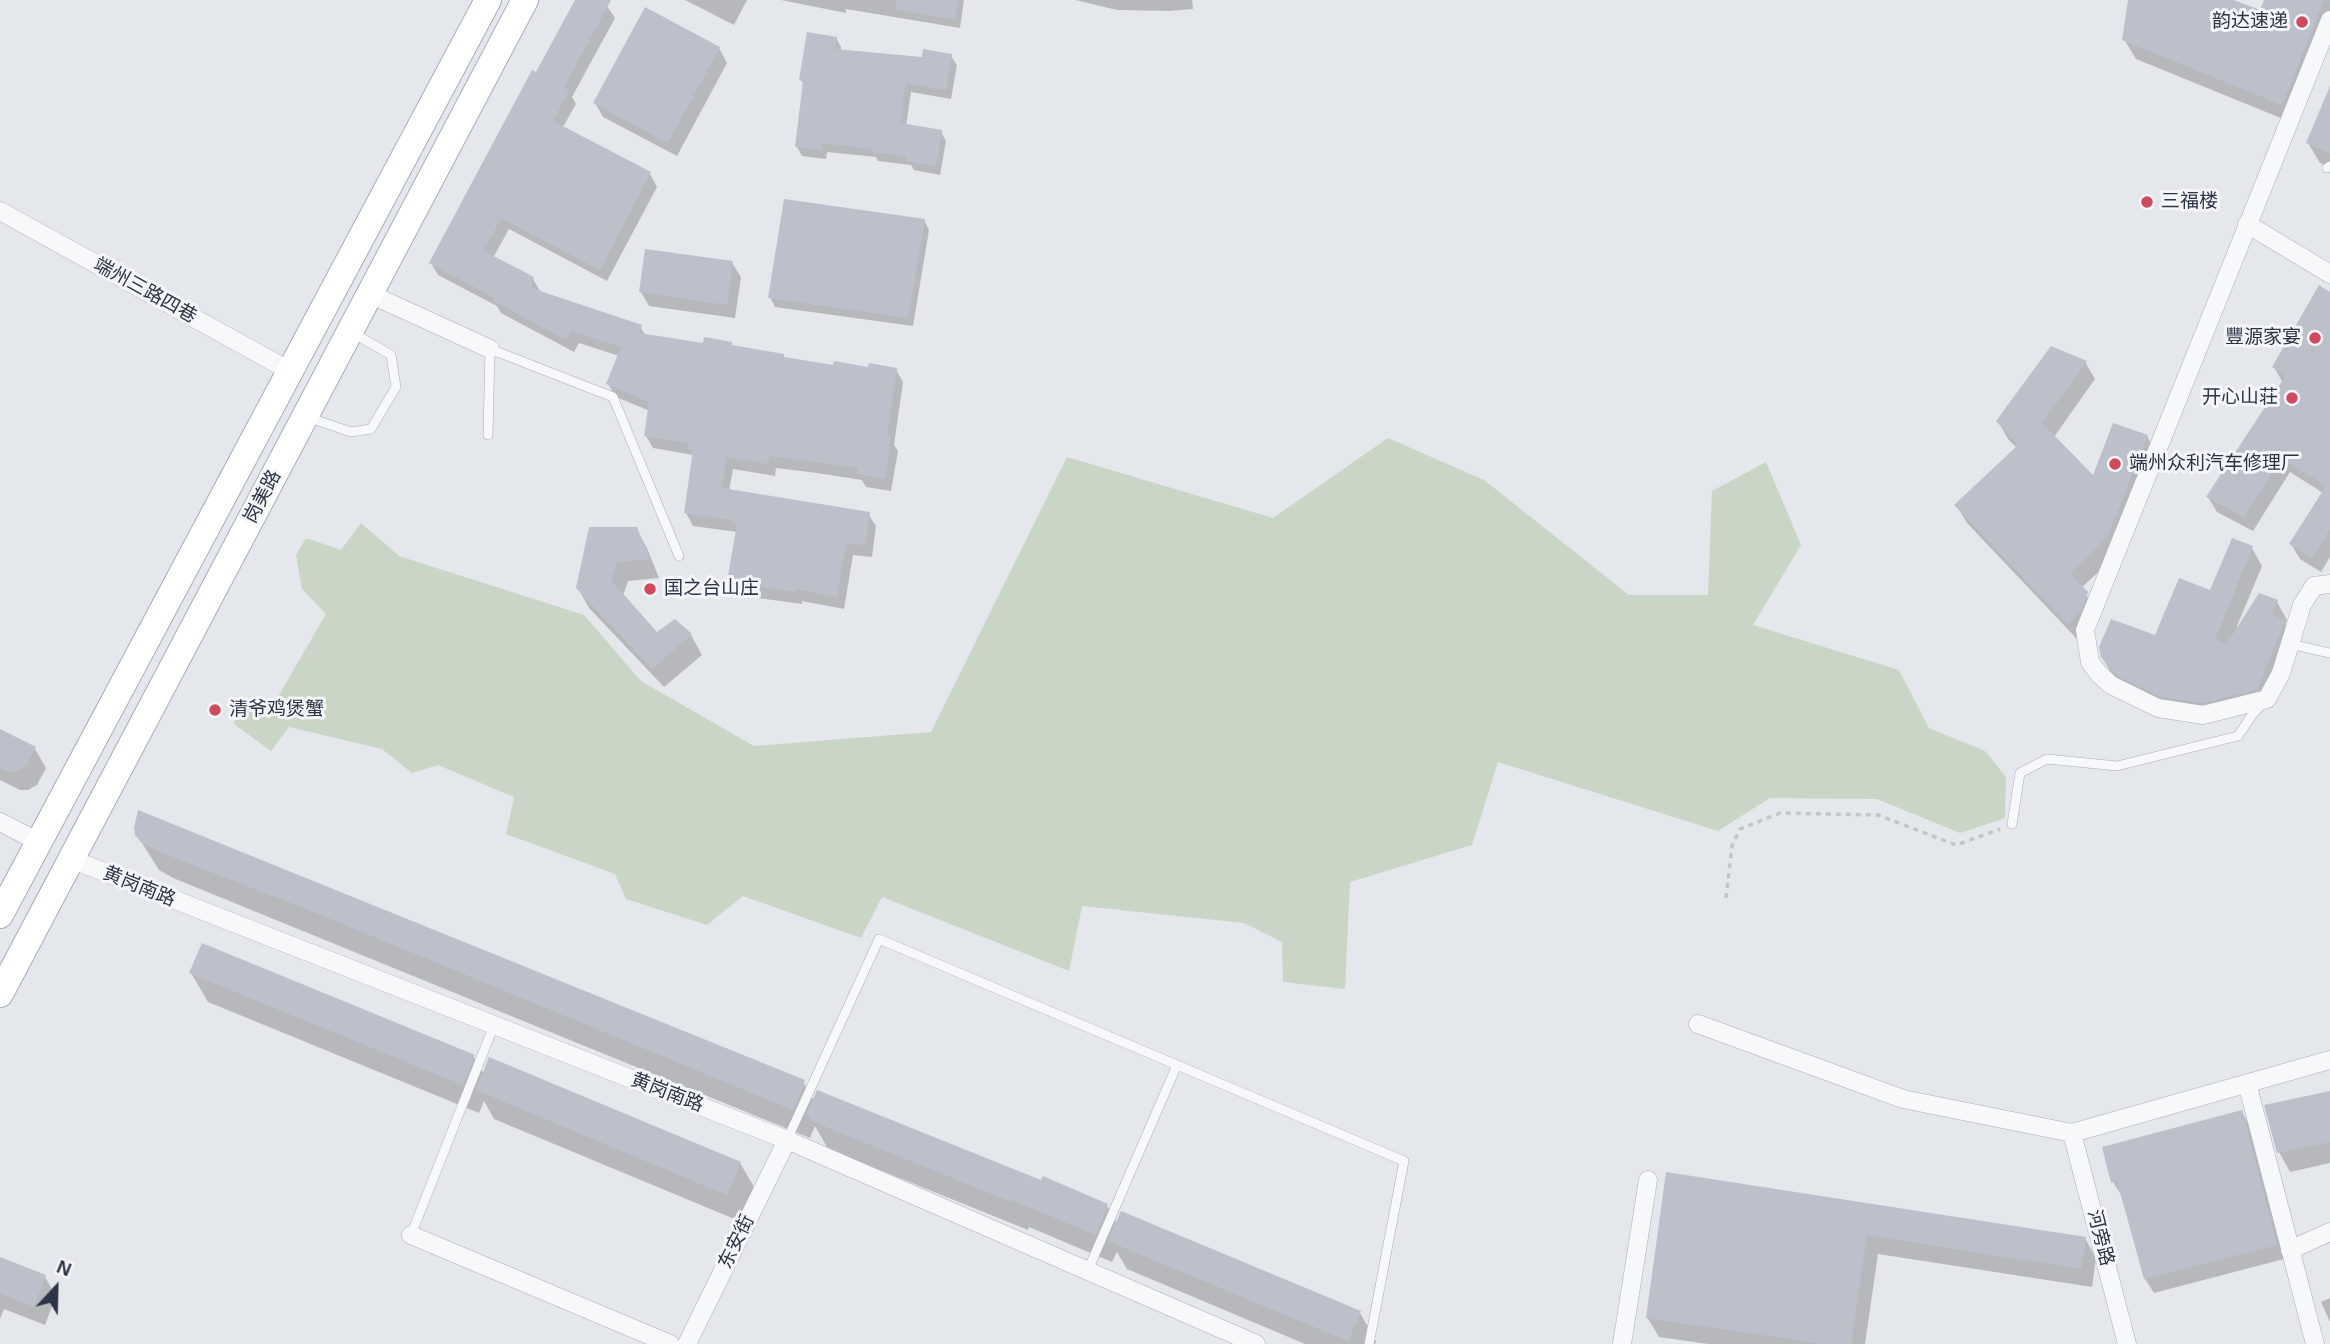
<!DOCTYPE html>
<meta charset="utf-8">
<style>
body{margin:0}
#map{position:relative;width:2330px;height:1344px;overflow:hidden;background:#e4e7ec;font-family:Helvetica,sans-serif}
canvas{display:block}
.north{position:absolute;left:21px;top:1253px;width:70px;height:70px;-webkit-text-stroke:5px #f4f6f9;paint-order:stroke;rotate:22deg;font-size:19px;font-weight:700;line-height:28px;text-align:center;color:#2b3445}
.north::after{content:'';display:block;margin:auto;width:24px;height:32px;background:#2b3445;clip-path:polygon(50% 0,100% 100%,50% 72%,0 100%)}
</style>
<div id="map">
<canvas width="2330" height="1344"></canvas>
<div class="north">N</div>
</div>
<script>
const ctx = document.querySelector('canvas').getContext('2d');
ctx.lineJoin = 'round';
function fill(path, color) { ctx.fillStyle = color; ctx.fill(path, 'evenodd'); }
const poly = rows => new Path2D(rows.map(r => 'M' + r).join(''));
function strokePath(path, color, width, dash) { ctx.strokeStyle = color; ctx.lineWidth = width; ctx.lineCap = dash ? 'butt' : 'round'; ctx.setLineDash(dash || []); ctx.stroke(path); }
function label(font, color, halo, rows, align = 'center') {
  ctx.font = font + ' Helvetica,"Noto Sans SC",sans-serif'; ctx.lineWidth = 6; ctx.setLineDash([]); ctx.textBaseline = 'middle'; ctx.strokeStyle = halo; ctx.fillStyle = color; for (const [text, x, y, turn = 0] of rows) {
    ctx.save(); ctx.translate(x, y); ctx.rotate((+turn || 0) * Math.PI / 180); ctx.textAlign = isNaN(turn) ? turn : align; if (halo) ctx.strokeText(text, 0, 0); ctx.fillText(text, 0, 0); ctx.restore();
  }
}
const green = poly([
 [1388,438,1484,480,1629,595,1708,595,1712,491,1766,462,1801,545,1753,625,1899,670,1929,728,1985,751,2006,777,2005,818,1960,833,1877,799,1770,798,1718,831,1498,762,1472,845,1350,882,1345,989,1283,982,1282,942,1244,923,1082,906,1069,971,882,897,861,938,743,896,707,925,626,899,615,874,506,834,514,797,438,765,412,773,382,749,289,727,271,751,234,724,241,700,276,700,326,614,302,589,296,555,306,538,341,550,361,523,399,556,584,615,641,681,754,746,931,732,1067,457,1273,518]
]);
const shadow = poly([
 [577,0,597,0,607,6,615,18,572,97,576,104,563,127,650,174,657,187,607,281,509,229,493,258,533,279,540,291,640,327,646,336,705,345,731,344,733,347,783,355,786,359,835,367,896,370,903,382,894,445,898,451,891,491,866,487,862,480,817,473,776,468,775,476,733,469,729,491,868,514,876,526,872,557,853,555,844,609,802,601,802,604,736,595,729,582,737,532,693,526,686,513,693,455,653,448,646,436,650,411,616,397,608,384,619,356,579,343,574,352,501,313,497,306,438,275,431,263],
 [685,0,747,0,734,25],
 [781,0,964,0,960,28,846,9,846,13],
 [1075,0,1192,0,1193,9,1169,11,1117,10],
 [2130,0,2230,0,2261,13,2266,0,2330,0,2330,31,2293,123,2136,59,2124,39],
 [836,38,841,47,841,52,923,59,951,56,957,65,951,99,911,92,906,126,941,132,946,141,940,175,914,170,911,165,878,161,876,157,827,152,826,159,802,156,797,147,804,85,801,80],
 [719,48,727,63,677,156,603,117,595,103],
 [2330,89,2330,167,2320,163,2308,143],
 [924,220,929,230,913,326,775,307,770,297],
 [732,263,741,277,735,318,649,306,641,292],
 [2330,295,2330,557,2321,572,2300,559,2291,544,2323,493,2290,472,2253,531,2217,512,2208,497,2283,383,2274,367],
 [2085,362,2095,379,2054,437,2093,478,2147,436,2156,453,2117,555,2081,588,2097,611,2078,640,1967,523,1957,506,2017,448,2008,439,1998,421],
 [636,529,647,548,659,578,628,581,623,596,657,634,675,621,691,635,702,655,664,687,589,608,578,588],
 [2252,548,2262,566,2237,626,2239,627,2277,602,2287,620,2285,624,2295,640,2267,708,2214,721,2130,693,2113,676,2102,657,2156,637,2211,592],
 [0,731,35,749,46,768,37,785,28,790,20,790,0,780],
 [137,835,803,1082,814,1101,1042,1182,1044,1179,1107,1206,1117,1224,1360,1313,1376,1341,1375,1344,1305,1344,1127,1269,1117,1252,1112,1262,1029,1227,1028,1230,828,1149,815,1126,810,1138,173,878,159,870],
 [191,973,473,1056,484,1074,740,1163,757,1192,744,1223,494,1119,484,1101,479,1113,208,1002],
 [2330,1093,2330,1163,2290,1172,2279,1152],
 [2242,1112,2250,1127,2284,1259,2154,1293,2145,1279,2122,1196,2113,1182],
 [1667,1174,2085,1238,2096,1258,2092,1287,1878,1254,1865,1344,1708,1344,1659,1337,1647,1317],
 [0,1258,45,1277,56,1296,45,1325,4,1309,0,1319],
 [2330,1298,2330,1322,2321,1302]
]);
const building = poly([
 [575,0,611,0,564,87,569,90,553,121,651,172,600,270,501,218,484,251,534,277,531,288,642,325,639,333,703,343,704,337,732,342,732,345,784,354,784,357,833,365,834,361,868,367,869,363,897,368,887,436,891,437,885,479,857,474,858,468,809,461,769,456,768,464,726,457,722,488,870,512,865,545,846,543,837,597,796,589,795,592,727,582,737,524,732,523,733,520,684,513,693,450,688,449,689,443,644,436,649,402,606,384,621,347,571,331,566,340,492,300,493,297,429,263,532,70,536,72],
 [897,0,958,0,955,20,896,9],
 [2128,0,2234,0,2260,10,2264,0,2324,0,2282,105,2122,40],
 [645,7,720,47,668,143,593,103],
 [807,32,837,37,835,49,922,57,923,49,952,54,946,90,906,83,904,92,901,123,942,130,936,166,906,161,907,156,871,152,872,149,822,143,821,150,795,147,803,81,799,80],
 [2330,86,2330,153,2306,143],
 [784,199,925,219,908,318,768,298],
 [645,249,733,261,727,305,639,292],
 [2319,285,2330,292,2330,529,2312,558,2289,544,2326,486,2281,458,2244,517,2206,497,2286,375,2272,367],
 [2051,346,2087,361,2042,423,2093,475,2113,423,2148,435,2107,537,2070,573,2088,592,2080,613,2067,624,1954,505,2018,445,1996,421],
 [589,527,637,527,650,559,617,562,611,580,657,632,675,619,692,634,652,669,576,588],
 [2232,538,2253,546,2215,639,2226,645,2259,593,2278,600,2272,615,2285,620,2257,690,2202,703,2161,697,2117,676,2101,657,2099,647,2111,619,2155,635,2179,578,2210,590],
 [0,729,36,747,26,766,17,771,8,772,0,768],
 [138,810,805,1080,803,1084,804,1085,793,1110,314,912,155,850,141,842,135,835,134,828],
 [202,943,475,1055,463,1085,189,973],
 [489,1057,741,1162,727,1195,476,1090],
 [817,1090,1041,1180,1043,1176,1108,1204,1096,1235,1012,1200,1012,1202,809,1120,811,1117,806,1115],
 [2330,1091,2330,1142,2277,1153,2264,1105],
 [2242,1110,2277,1245,2144,1279,2117,1181,2111,1183,2102,1147],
 [1666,1172,2086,1237,2081,1269,1867,1235,1851,1344,1824,1344,1646,1318],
 [1121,1211,1361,1311,1348,1341,1108,1241],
 [0,1257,46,1275,34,1307,0,1293]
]);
const path = poly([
 [1726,898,1732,846,1740,829,1780,813,1878,815,1956,845,2000,829]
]);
const service = poly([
 [2327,168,2330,166],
 [307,417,351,432,371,429,396,387,391,355,353,333],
 [488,435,490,349,613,397,679,556],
 [2290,644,2330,653],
 [2012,824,2020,773,2047,759,2117,766,2238,736,2252,715,2264,702],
 [787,1140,879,939,1404,1161,1369,1344],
 [411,1235,494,1025],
 [1088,1270,1177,1065]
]);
const minor = poly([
 [2330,20,2085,630,2090,662,2099,674,2111,685,2158,708,2203,715,2267,699,2281,673,2302,605,2314,586,2330,584],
 [0,211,290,371],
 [2247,224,2330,274],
 [370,294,490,349],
 [0,822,39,842],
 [71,859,787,1140,1256,1344],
 [1698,1024,1903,1099,2072,1133,2330,1060],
 [2247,1083,2315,1344],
 [2072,1133,2127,1344],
 [411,1235,670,1344],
 [2290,1250,2330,1232],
 [687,1344,787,1140],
 [1622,1344,1648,1180]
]);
const secondary = poly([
 [0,915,488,0],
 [0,994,525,0]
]);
const markers = [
 [2302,22,7,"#d1495b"],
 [2147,202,7,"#d1495b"],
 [2315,338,7,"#d1495b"],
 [2292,398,7,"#d1495b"],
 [2115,464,7,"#d1495b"],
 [650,589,7,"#d1495b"],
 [215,710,7,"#d1495b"]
];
const poiNames = [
 ["韵达速递",2288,22,"right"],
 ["三福楼",2161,202],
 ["豐源家宴",2301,338,"right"],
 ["开心山荘",2278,398,"right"],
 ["端州众利汽车修理厂",2129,464],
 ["国之台山庄",664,589],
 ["清爷鸡煲蟹",229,710]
];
const streetNames = [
 ["端州三路四巷",145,291,29],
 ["岗美路",263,497,-62],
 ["黄岗南路",139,887,22],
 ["黄岗南路",667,1093,21],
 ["河旁路",2100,1238,76],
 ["东安街",737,1242,-64]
];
fill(green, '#c9d6c5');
fill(shadow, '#0003');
fill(building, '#bbc0ca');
strokePath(service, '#a9aeb7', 10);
strokePath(minor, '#a9aeb7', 19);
strokePath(secondary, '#a9aeb7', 28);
strokePath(path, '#c2c5cb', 3.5, [5, 5]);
strokePath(service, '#f7f8fa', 9);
strokePath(minor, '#f7f8fa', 18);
strokePath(secondary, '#fff', 26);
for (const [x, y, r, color] of markers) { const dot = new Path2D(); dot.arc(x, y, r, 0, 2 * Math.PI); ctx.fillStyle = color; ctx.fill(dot); strokePath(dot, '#f4f6f9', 2.5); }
label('19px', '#2b3445', '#f4f6f9', poiNames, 'left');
label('19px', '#2b3445', '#f4f6f9', streetNames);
</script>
